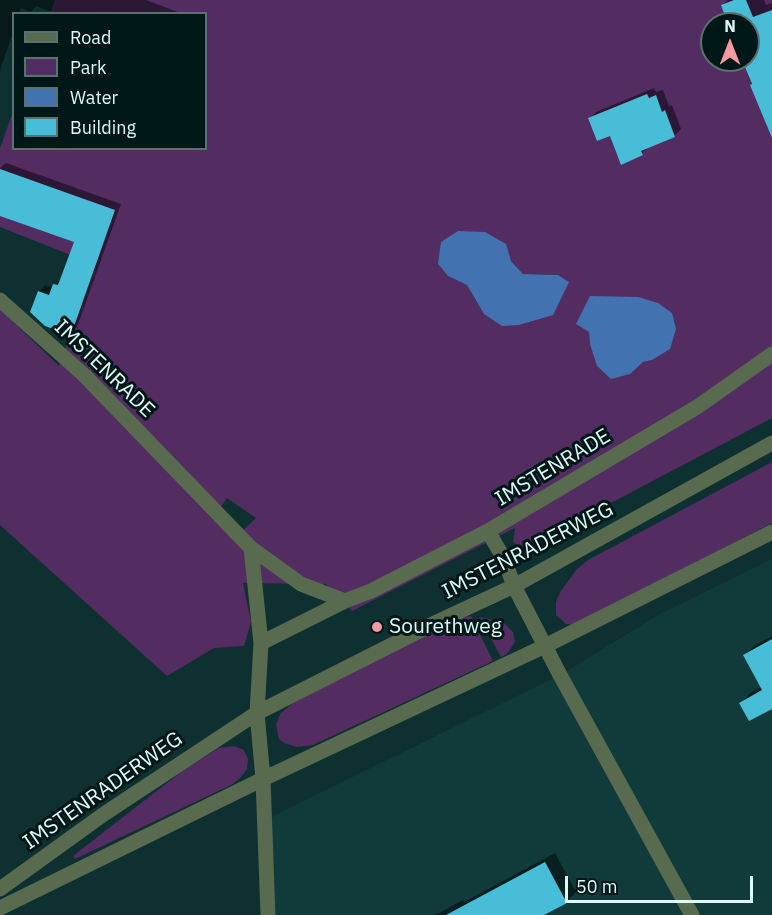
<!DOCTYPE html>
<style>
body{margin:0}
#map{position:relative;width:772px;height:915px;overflow:hidden;background:#0e3030;font-family:"IBM Plex Sans",sans-serif}
canvas{display:block}
.legend{position:absolute;left:12px;top:12px;width:195px;height:138px;box-sizing:border-box;background:#001717;border:2px solid #587271;margin:0;padding:8px 10px;list-style:none;font-size:18px;color:#dbfaf9}
.legend li{display:flex;align-items:center;gap:12px;height:30px}
.legend b{width:30px;border:2px solid #587271}
.north{position:absolute;left:700px;top:12px;width:60px;height:60px;box-sizing:border-box;background:#001717;border:2px solid #587271;border-radius:50%;rotate:0deg;font-size:16px;font-weight:700;line-height:24px;text-align:center;color:#dbfaf9}
.north::after{content:'';display:block;margin:auto;width:21px;height:27px;background:#f49aa0;clip-path:polygon(50% 0,100% 100%,50% 72%,0 100%)}
.scale{position:absolute;left:565px;top:876px;width:188px;height:27px;box-sizing:border-box;border:3px solid #dbfaf9;border-top:0;padding-left:8px;font-size:18px;line-height:21px;white-space:nowrap;color:#dbfaf9;-webkit-text-stroke:4px #001717;paint-order:stroke}
</style>
<div id="map">
<canvas width="772" height="915"></canvas>
<ul class="legend">
<li><b style="height:8px;background:#586b4f"></b>Road</li>
<li><b style="height:16px;background:#532c62"></b>Park</li>
<li><b style="height:16px;background:#4372b0"></b>Water</li>
<li><b style="height:16px;background:#47bdd8"></b>Building</li>
</ul>
<div class="north">N</div>
<div class="scale">50 m</div>
</div>
<script>
const ctx = document.querySelector('canvas').getContext('2d');
ctx.lineJoin = 'round';
function fill(path, color) { ctx.fillStyle = color; ctx.fill(path, 'evenodd'); }
const poly = rows => new Path2D(rows.map(r => 'M' + r).join(''));
function strokePath(path, color, width, dash) { ctx.strokeStyle = color; ctx.lineWidth = width; ctx.lineCap = dash ? 'butt' : 'round'; ctx.setLineDash(dash || []); ctx.stroke(path); }
function label(font, color, halo, rows, align = 'center') {
  ctx.font = font + ' "IBM Plex Sans",sans-serif'; ctx.lineWidth = 6; ctx.setLineDash([]); ctx.textBaseline = 'middle'; ctx.strokeStyle = halo; ctx.fillStyle = color; for (const [text, x, y, turn = 0] of rows) {
    ctx.save(); ctx.translate(x, y); ctx.rotate((+turn || 0) * Math.PI / 180); ctx.textAlign = isNaN(turn) ? turn : align; if (halo) ctx.strokeText(text, 0, 0); ctx.fillText(text, 0, 0); ctx.restore();
  }
}
const built = poly([
 [772,559,772,915,276,915,271,817,560,675,660,614]
]);
const green = poly([
 [55,0,772,0,772,418,522,550,513,542,515,528,352,611,326,584,243,583,251,622,244,646,214,648,167,676,0,525,0,309,59,366,96,265,0,227,0,148,13,112,14,148,206,148,206,14,50,13],
 [712,24,748,24,748,60,712,60],
 [511,261,523,274,557,275,484,314,467,285],
 [589,332,652,360,643,362,629,374,590,344],
 [227,498,256,518,234,539,213,518],
 [772,462,772,523,573,625,566,624,556,615,556,602,560,592,577,569,588,560],
 [471,616,493,661,313,745,297,747,284,743,279,739,276,725,278,719,281,713,292,704,448,622,458,618],
 [479,617,503,622,513,632,515,642,507,654,501,657],
 [234,746,244,750,248,759,247,769,241,777,233,784,75,859,73,856,181,772,219,748]
]);
const water = poly([
 [458,231,485,232,506,244,511,261,523,274,558,275,569,282,553,315,519,325,502,326,484,314,467,285,448,276,438,264,441,242],
 [590,296,638,297,658,303,672,313,676,329,670,349,652,360,643,362,630,374,611,379,597,366,590,344,589,332,576,324]
]);
const shadow = poly([
 [0,0,146,0,183,14,57,14,36,6,31,12,21,8,19,14,14,14,14,30,0,70],
 [728,0,764,0,766,5,772,3,772,137,742,60,748,60,748,24,729,24,723,5],
 [654,88,656,92,663,90,669,106,672,105,681,129,675,135,648,147,642,154,590,118,596,112],
 [6,163,121,204,77,327,71,333,39,292,45,285,53,288,61,278,75,241,0,214,0,168],
 [772,636,772,707,741,703,750,693,762,687,744,656,754,646],
 [555,853,576,892,566,902,541,915,435,915,463,900,464,902]
]);
const building = poly([
 [734,0,746,0,753,17,772,10,772,138,750,85,752,84,742,60,748,60,748,24,728,24,721,5],
 [647,94,649,98,656,95,662,112,665,110,675,137,641,151,643,155,621,165,610,136,597,141,588,118],
 [0,169,115,210,71,335,45,326,30,312,38,291,49,295,53,284,58,285,74,242,0,216],
 [772,639,772,709,749,721,739,703,762,690,743,655],
 [545,862,567,903,544,915,446,915]
]);
const minor = poly([
 [0,300,84,375,251,548,301,584,345,601],
 [488,531,504,559,514,586,560,675,692,915],
 [251,548,261,643,257,713,263,779,268,915],
 [261,643,345,601,371,591,488,531,697,407,772,354],
 [0,889,104,814,257,713,439,621,514,586,772,443],
 [0,908,263,779,545,646,772,532]
]);
const markers = [
 [377,627,6,"#f49aa0"]
];
const streetNames = [
 ["IMSTENRADE",104,369,44],
 ["IMSTENRADE",553,468,-31],
 ["IMSTENRADERWEG",528,551,-27],
 ["IMSTENRADERWEG",103,791,-35]
];
const poiNames = [
 ["Sourethweg",389,627]
];
fill(built, '#113b3b');
fill(green, '#532c62');
fill(water, '#4372b0');
fill(shadow, '#0007');
fill(building, '#47bdd8');
strokePath(minor, '#586b4f', 15);
for (const [x, y, r, color] of markers) { const dot = new Path2D(); dot.arc(x, y, r, 0, 2 * Math.PI); ctx.fillStyle = color; ctx.fill(dot); strokePath(dot, '#001717', 2); }
label('21px', '#dbfaf9', '#001717', streetNames);
label('21px', '#dbfaf9', '#001717', poiNames, 'left');
</script>
